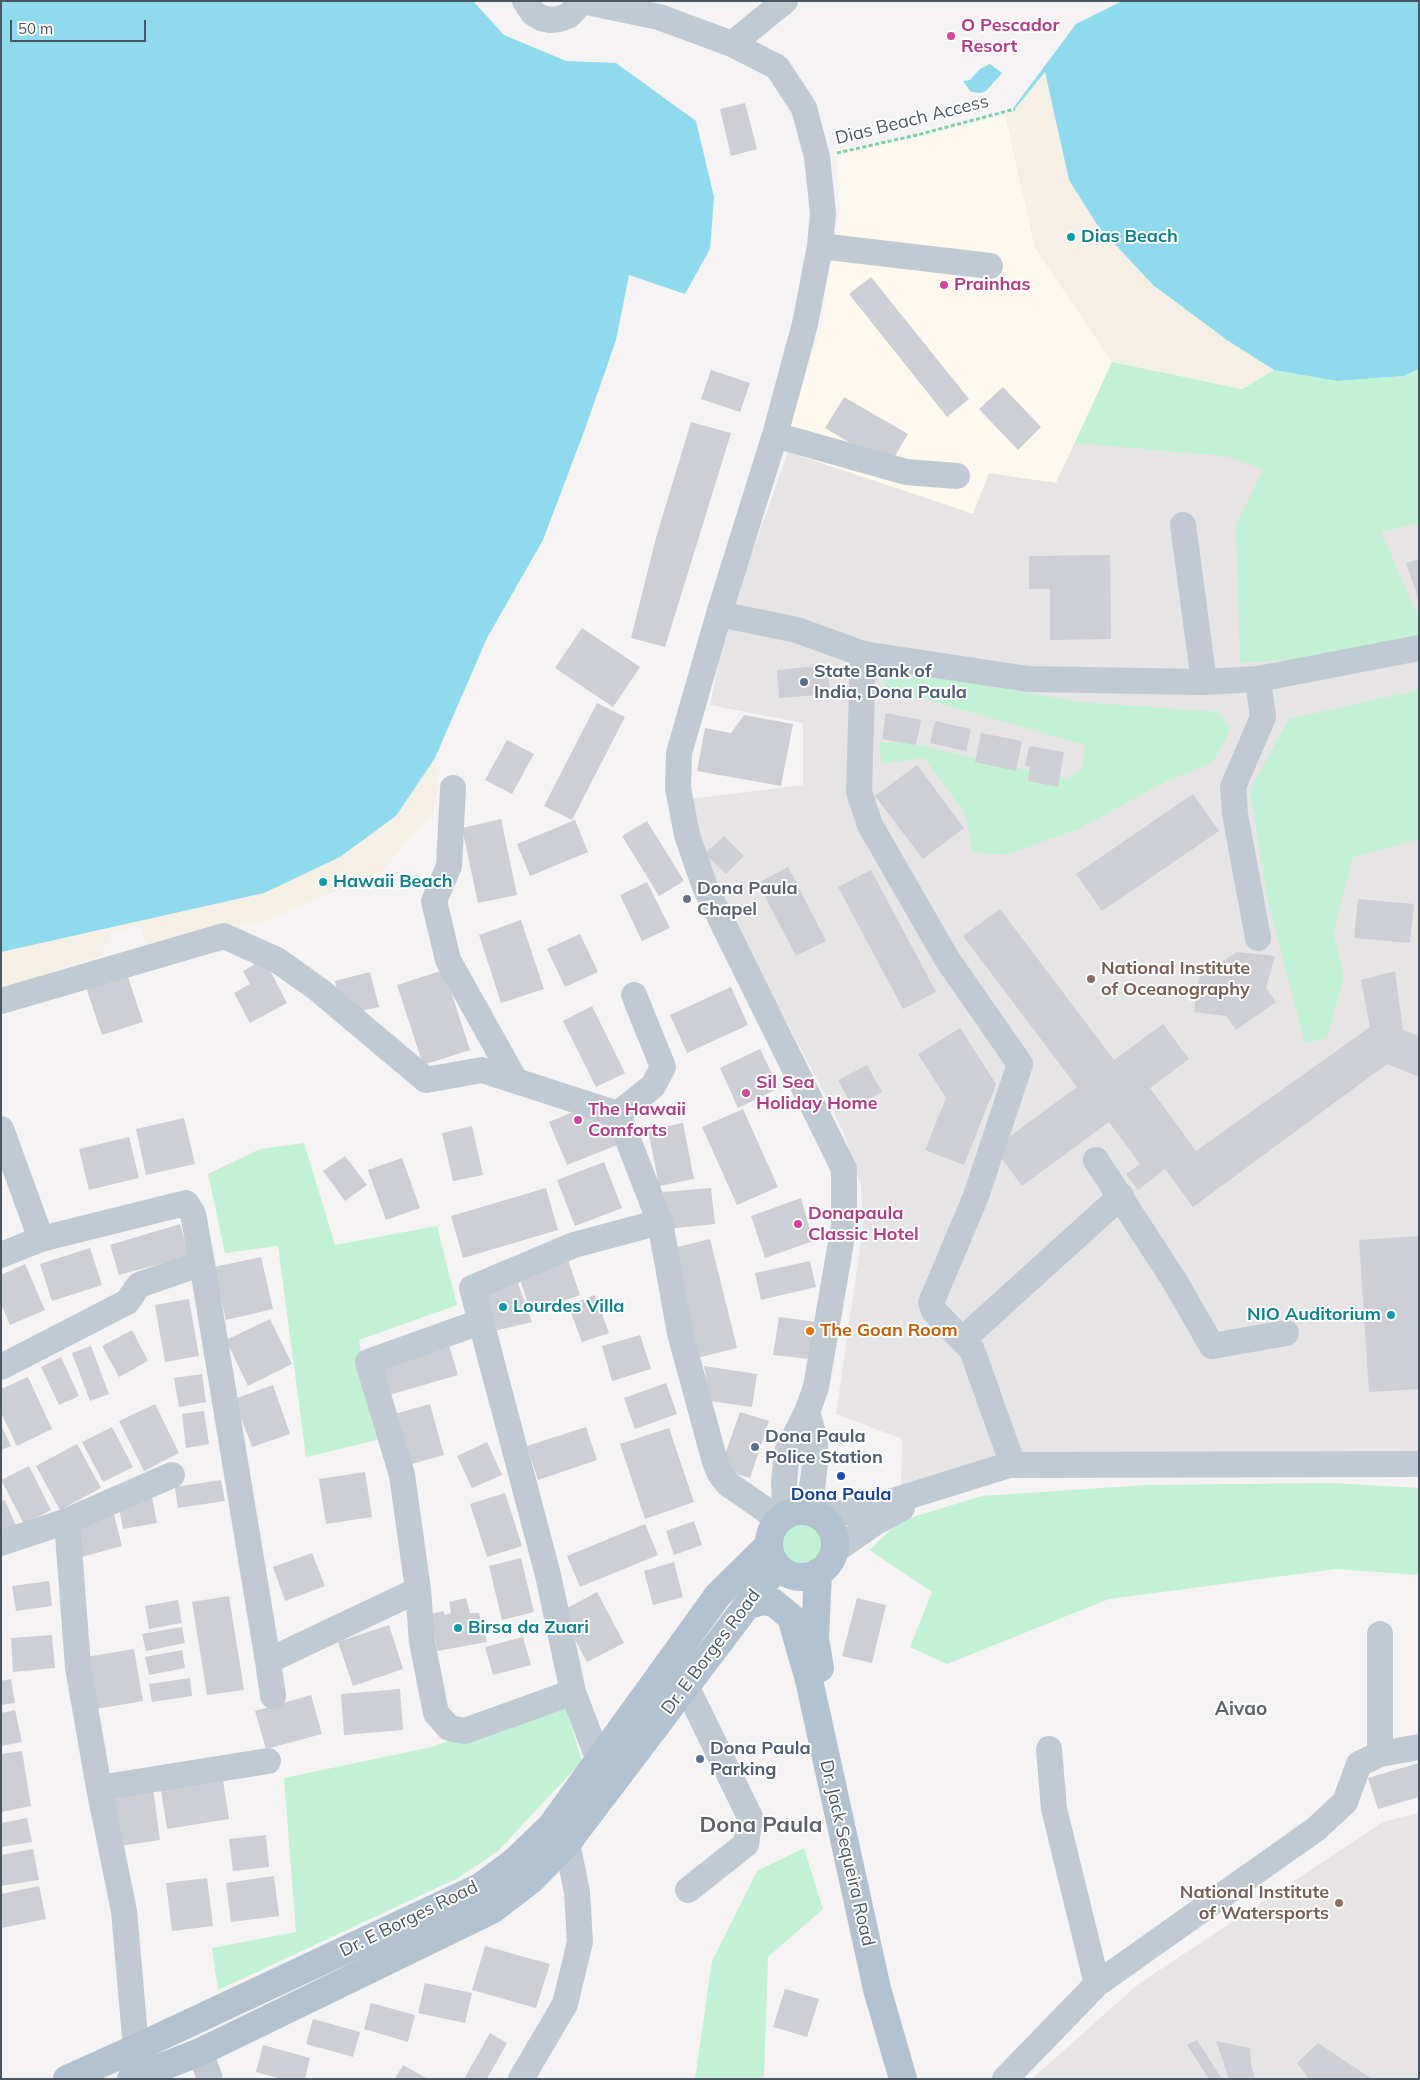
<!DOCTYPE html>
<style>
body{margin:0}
#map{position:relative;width:1420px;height:2080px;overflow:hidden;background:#f5f3f3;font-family:Mulish,sans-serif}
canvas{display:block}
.frame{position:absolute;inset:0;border:2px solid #4a5661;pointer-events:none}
.scale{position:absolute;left:10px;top:20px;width:136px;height:22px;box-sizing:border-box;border:2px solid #4a5661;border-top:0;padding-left:6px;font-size:15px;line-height:18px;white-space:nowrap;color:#4a5661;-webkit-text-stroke:4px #fff;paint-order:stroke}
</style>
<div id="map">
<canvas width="1420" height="2080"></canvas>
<div class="frame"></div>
<div class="scale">50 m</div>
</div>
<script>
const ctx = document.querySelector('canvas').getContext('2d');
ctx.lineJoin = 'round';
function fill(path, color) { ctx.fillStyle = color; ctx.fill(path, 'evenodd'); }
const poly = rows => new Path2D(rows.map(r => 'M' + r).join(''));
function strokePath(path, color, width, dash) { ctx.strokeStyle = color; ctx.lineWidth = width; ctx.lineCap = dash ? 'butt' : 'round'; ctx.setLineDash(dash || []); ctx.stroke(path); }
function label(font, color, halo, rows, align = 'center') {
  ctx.font = font + ' Mulish,sans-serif'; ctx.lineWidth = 4; ctx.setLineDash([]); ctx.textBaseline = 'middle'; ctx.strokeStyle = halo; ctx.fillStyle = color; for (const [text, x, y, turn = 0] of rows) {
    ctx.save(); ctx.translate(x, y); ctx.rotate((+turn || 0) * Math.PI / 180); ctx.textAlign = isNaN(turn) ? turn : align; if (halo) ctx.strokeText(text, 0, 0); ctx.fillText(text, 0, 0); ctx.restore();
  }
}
const commercial = poly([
 [1005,115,1035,248,1112,362,1056,483,989,474,973,514,788,452,792,420,822,323,840,209,836,149,919,138]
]);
const education = poly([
 [1112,362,1208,380,1209,439,1419,424,1419,1453,1009,1454,901,1487,902,1439,836,1414,863,1228,861,1186,845,1136,825,1094,702,864,689,799,803,785,803,723,710,705,727,622,788,452,973,514,989,473,1056,483],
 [1419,1813,1419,2079,1032,2079,1137,1985,1383,1822]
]);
const green = poly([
 [1112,362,1242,389,1274,370,1337,381,1404,376,1419,369,1419,523,1381,532,1419,620,1419,640,1361,654,1240,663,1236,525,1263,469,1224,456,1075,443],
 [923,674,1080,702,1219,712,1230,730,1213,762,1164,782,1078,829,1005,855,971,852,970,833,963,810,924,758,881,764,879,742,905,742,1067,779,1082,769,1085,745,886,688,882,675],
 [1419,690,1419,839,1353,857,1333,933,1344,976,1327,1038,1305,1043,1268,901,1250,790,1289,719],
 [304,1143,335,1245,437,1226,457,1305,359,1340,377,1440,306,1457,278,1246,225,1253,208,1174,260,1149],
 [1332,1483,1419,1488,1419,1575,1336,1569,1109,1599,947,1664,910,1647,932,1592,869,1550,900,1521,982,1496,1147,1485],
 '780 1546a22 22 0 1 1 44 0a22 22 0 1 1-44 0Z',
 [563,1698,582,1761,498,1851,458,1878,218,1990,212,1948,296,1932,284,1778,432,1747],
 [804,1848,823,1909,768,1957,764,2076,762,2079,695,2079,712,1961,757,1871]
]);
const sand = poly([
 [1045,71,1069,180,1153,285,1227,340,1274,370,1242,389,1112,362,1035,248,1005,115,1015,109],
 [435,758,438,782,433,813,383,870,268,920,147,951,141,925,112,932,100,956,48,973,45,982,1,995,1,952,264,893,340,857,396,817]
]);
const water = poly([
 [1,1,473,1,504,35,566,61,616,63,696,121,714,197,710,249,685,294,629,275,616,340,585,429,543,540,487,638,435,758,396,816,340,857,264,893,1,952],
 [1122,1,1419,1,1419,369,1404,376,1337,381,1274,370,1227,340,1153,285,1098,226,1069,180,1045,72,1015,109,1014,107,1076,24],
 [990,64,1002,73,986,91,981,93,971,92,963,81,970,80,980,69]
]);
const building = poly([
 [745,103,757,149,731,156,720,109],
 [871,277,969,399,947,417,849,294],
 [711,370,750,383,740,412,701,399],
 [1003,387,1041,427,1018,450,979,409],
 [844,397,908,434,889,466,825,428],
 [691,422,731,433,665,647,631,638,656,538],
 [1110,555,1111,639,1050,640,1050,589,1029,589,1029,556],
 [1419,559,1419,598,1418,598,1406,563],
 [582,628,640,667,613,707,555,668],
 [828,665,830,694,779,698,777,670],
 [597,703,625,717,572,820,544,806],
 [886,713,921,720,916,745,882,739],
 [744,715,793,724,781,786,697,771,705,728,731,733],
 [935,721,971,729,966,751,930,743],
 [981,733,1022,741,1016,771,975,762],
 [507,740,534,754,512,794,485,780],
 [1029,746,1064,752,1058,787,1028,781,1030,767,1025,766],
 [917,765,964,828,923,859,875,796],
 [1193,794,1219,831,1102,911,1076,874],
 [501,819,517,895,478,903,462,828],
 [575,820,588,852,530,876,517,844],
 [647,821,684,881,659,896,622,836],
 [724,836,744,856,726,874,705,854],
 [788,867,826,941,796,956,758,883],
 [871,870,936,992,903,1009,838,887],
 [647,882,670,928,642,941,620,895],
 [1358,899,1414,904,1410,943,1354,938],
 [1000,909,1114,1060,1163,1024,1189,1059,1150,1088,1196,1151,1370,1027,1361,980,1395,971,1403,1030,1419,1036,1419,1077,1387,1064,1193,1207,1165,1169,1138,1190,1126,1174,1140,1164,1109,1122,1022,1186,994,1148,1077,1087,963,936],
 [521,920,544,989,501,1003,479,935],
 [580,934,598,972,565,987,547,949],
 [1237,952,1275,956,1266,988,1276,1002,1236,1030,1226,1016,1194,1012,1199,977],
 [264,959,287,1003,250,1023,234,993,250,984,243,971],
 [444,970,470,1050,423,1065,397,985],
 [126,971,143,1022,102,1035,85,984],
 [370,972,379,1007,343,1015,335,981],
 [731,987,748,1025,687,1053,670,1015],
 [592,1006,625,1073,596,1087,563,1021],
 [960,1028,996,1084,964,1165,925,1150,946,1098,918,1054],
 [760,1049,779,1088,738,1108,720,1068],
 [867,1065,882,1092,853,1108,838,1080],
 [602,1100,620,1144,567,1165,549,1122],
 [743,1109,778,1187,737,1205,702,1127],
 [184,1118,195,1164,146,1175,136,1129],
 [683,1123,694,1179,659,1186,648,1130],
 [472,1126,483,1175,453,1181,442,1133],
 [129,1137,139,1178,89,1190,79,1149],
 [345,1156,367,1185,345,1201,323,1171],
 [402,1158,420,1208,386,1220,368,1170],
 [604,1162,622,1208,575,1226,557,1180],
 [546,1188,558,1230,463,1258,451,1216],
 [711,1188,715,1224,667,1229,663,1192],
 [801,1198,813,1241,765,1258,751,1216],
 [180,1224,189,1256,119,1275,110,1245],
 [1419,1236,1419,1389,1369,1392,1359,1240],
 [710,1239,737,1348,697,1358,670,1249],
 [90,1248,102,1285,52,1301,40,1264],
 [261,1257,273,1309,226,1320,214,1267],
 [568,1260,580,1295,531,1312,519,1277],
 [810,1261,816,1287,761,1300,755,1273],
 [25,1264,45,1310,10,1325,1,1304,1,1275],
 [515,1275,532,1322,486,1333,474,1291],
 [595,1295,609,1333,582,1342,568,1305],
 [189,1299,199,1356,165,1362,155,1305],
 [779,1317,817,1322,810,1359,773,1355],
 [270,1319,292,1364,248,1386,226,1340],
 [132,1330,148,1361,119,1377,102,1346],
 [640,1335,651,1369,612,1381,602,1346],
 [448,1342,458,1375,389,1395,379,1362],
 [91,1346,109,1394,90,1401,72,1353],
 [61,1357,79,1396,59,1405,41,1367],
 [704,1366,757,1374,752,1407,710,1401],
 [202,1374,206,1402,179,1407,174,1378],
 [28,1377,52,1429,17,1446,1,1413,1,1389],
 [666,1383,677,1414,635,1429,624,1398],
 [273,1385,290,1434,252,1447,234,1399],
 [155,1404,179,1453,144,1471,119,1421],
 [430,1404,444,1455,405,1466,391,1415],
 [204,1411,209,1444,186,1448,182,1414],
 [740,1412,769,1421,750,1478,720,1469],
 [1,1425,11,1446,1,1450],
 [112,1427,133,1467,103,1482,82,1442],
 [586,1427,597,1460,538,1480,527,1446],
 [669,1428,694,1502,645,1519,620,1444],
 [487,1442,502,1475,472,1488,457,1456],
 [77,1444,101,1488,60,1510,36,1466],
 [29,1466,51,1510,24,1524,1,1480],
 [365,1472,372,1517,326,1524,319,1479],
 [221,1480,225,1501,178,1508,175,1487],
 [151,1491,157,1523,123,1529,117,1498],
 [505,1493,522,1546,487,1557,470,1504],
 [5,1500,16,1526,1,1532,1,1501],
 [113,1511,122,1546,78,1558,68,1523],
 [694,1521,702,1545,674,1555,666,1531],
 [645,1524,658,1555,580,1587,567,1556],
 [312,1553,325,1586,285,1601,273,1567],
 [521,1558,534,1612,502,1620,489,1566],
 [674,1562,683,1597,653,1605,644,1571],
 [49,1581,52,1606,16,1611,12,1586],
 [597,1592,624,1643,587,1662,560,1612],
 [229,1596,244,1690,207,1695,192,1602],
 [466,1598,470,1613,479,1613,487,1642,437,1651,431,1614,443,1611,445,1615,451,1613,449,1602],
 [857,1598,886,1605,872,1663,842,1656],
 [178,1600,182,1623,149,1629,145,1606],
 [389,1625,403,1669,353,1686,338,1642],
 [182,1627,185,1643,146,1651,142,1634],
 [52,1635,55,1668,13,1672,11,1638],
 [523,1637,531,1665,493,1675,485,1647],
 [134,1649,143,1701,96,1709,86,1657],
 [182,1650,185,1668,149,1675,145,1657],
 [190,1678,192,1696,152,1702,149,1684],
 [11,1679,15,1703,1,1705,1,1681],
 [400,1689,403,1730,344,1735,341,1694],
 [311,1695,322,1734,266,1749,255,1711],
 [15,1710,22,1742,1,1746,1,1713],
 [22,1751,31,1806,1,1812,1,1754],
 [1419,1763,1419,1797,1378,1809,1368,1778],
 [222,1774,229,1819,167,1829,160,1784],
 [153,1788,160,1840,120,1846,113,1793],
 [27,1818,32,1842,1,1847,1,1823],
 [266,1835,269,1867,233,1871,229,1839],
 [33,1849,39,1880,1,1886,1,1855],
 [274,1876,279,1916,231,1922,226,1883],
 [207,1878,213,1926,172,1931,166,1883],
 [39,1886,46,1919,2,1928,1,1894],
 [485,1946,550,1964,536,2008,472,1990],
 [425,1983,472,1993,465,2023,418,2013],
 [785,1989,819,1999,807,2037,773,2027],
 [371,2003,415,2015,408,2042,364,2029],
 [313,2019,360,2032,353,2057,306,2044],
 [490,2033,507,2043,487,2079,464,2079],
 [1197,2040,1222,2079,1209,2079,1187,2045],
 [1216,2041,1250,2048,1251,2064,1255,2079,1229,2079],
 [1318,2043,1372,2079,1309,2079,1297,2063],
 [263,2045,310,2058,305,2079,281,2079,256,2072],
 [403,2065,428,2079,395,2079]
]);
const path = poly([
 [837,153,917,135,1015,109]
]);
const minor = poly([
 [525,1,533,13,541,18,550,20,559,19,568,16,575,9,579,1],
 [582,1,659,17,732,44,777,67,804,108,817,157,823,213,820,246,805,324,775,435,719,614,679,753,678,788,687,835,705,887,844,1169,844,1225,816,1387,807,1412,787,1452,784,1482,785,1515],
 [732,44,785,1],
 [820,246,990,266],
 [775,435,906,472,957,476],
 [1183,525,1204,682],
 [719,614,797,630,863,654,1028,679,1204,682,1258,679,1419,648],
 [863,654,859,792,870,825,947,959,1020,1064,976,1196,931,1303,934,1311,972,1350,1009,1454,1009,1465],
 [453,788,449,866,434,901,448,960,515,1080],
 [1258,938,1235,814,1233,787,1263,717,1258,679],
 [634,995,663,1067,653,1086,618,1114,660,1222,680,1333,715,1462,720,1474,728,1484,763,1508,778,1521],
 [1,1001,224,936,277,960,319,990,426,1080,482,1070,618,1114],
 [1,1129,41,1239],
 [1096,1160,1174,1280,1212,1346,1286,1333],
 [1,1255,41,1239,186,1203,193,1214,202,1263],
 [480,1322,368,1362,402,1475,418,1590,422,1642,436,1713,449,1728,465,1731,573,1692],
 [962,1340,1121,1196],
 [1,1367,127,1302,139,1285,202,1263,268,1661,418,1590],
 [804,1511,811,1496,815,1464,815,1441,807,1412],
 [811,1512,837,1514,877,1506,1009,1465,1419,1464],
 [67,1521,78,1667,99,1788,124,1911,136,2048,145,2068],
 [1,1543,67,1521,172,1475],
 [834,1551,876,1522,902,1508],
 [1380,1634,1380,1754],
 [268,1661,273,1696],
 [686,1686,750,1817,746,1844,688,1890],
 [1049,1749,1054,1809,1097,1984],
 [599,1761,573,1692,548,1575,472,1288,574,1245,660,1222],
 [99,1788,268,1761],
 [200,2052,210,2079],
 [521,2079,565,2004,580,1942,577,1892,567,1843,554,1828],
 [1005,2079,1097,1984,1316,1829,1345,1802,1359,1764,1380,1754,1419,1747]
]);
const major = poly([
 '769 1544a33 33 0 1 1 66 0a33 33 0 1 1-66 0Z',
 [818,1572,815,1638,820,1668],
 [747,1605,764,1601,774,1603,791,1617,809,1680,877,1989,903,2079],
 [67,2079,136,2048,480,1887,515,1861,552,1825,718,1595,769,1545],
 [131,2079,200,2052,492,1910,531,1880,567,1843,777,1566]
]);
const markers = [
 [951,36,5,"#d1479c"],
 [1071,237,5,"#0f9aa8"],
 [944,285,5,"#d1479c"],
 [804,682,5,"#5c6f8a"],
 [323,882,5,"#0f9aa8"],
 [687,899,5,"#6b7280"],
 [1091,979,5,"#8d6e63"],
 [746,1093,5,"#d1479c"],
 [578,1120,5,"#d1479c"],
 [798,1224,5,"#d1479c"],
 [503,1307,5,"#0f9aa8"],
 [1391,1315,5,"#0f9aa8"],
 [810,1331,5,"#e8710a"],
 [755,1447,5,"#5c6f8a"],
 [841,1476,5,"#1a4fb4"],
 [458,1628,5,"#0f9aa8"],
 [700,1759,5,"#5c6f8a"],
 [1339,1903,5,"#8d6e63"]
];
const hotelNames = [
 ["O Pescador",961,26],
 ["Resort",961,47],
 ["Prainhas",954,285],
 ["Sil Sea",756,1083],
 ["Holiday Home",756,1104],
 ["The Hawaii",588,1110],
 ["Comforts",588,1131],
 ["Donapaula",808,1214],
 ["Classic Hotel",808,1235]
];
const streetNames = [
 ["Dias Beach Access",912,120,-14],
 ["Dr. E Borges Road",711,1652,-53],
 ["Dr. Jack Sequeira Road",847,1853,77],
 ["Dr. E Borges Road",409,1919,-26]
];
const cultureNames = [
 ["Dias Beach",1081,237],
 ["Hawaii Beach",333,882],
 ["Lourdes Villa",513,1307],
 ["NIO Auditorium",1381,1315,"right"],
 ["Birsa da Zuari",468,1628]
];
const serviceNames = [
 ["State Bank of",814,672],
 ["India, Dona Paula",814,693],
 ["Dona Paula",765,1437],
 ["Police Station",765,1458],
 ["Dona Paula",710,1749],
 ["Parking",710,1770]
];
const worshipNames = [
 ["Dona Paula",697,889],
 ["Chapel",697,910]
];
const educationNames = [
 ["National Institute",1101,969],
 ["of Oceanography",1101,990],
 ["National Institute",1329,1893,"right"],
 ["of Watersports",1329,1914,"right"]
];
const foodNames = [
 ["The Goan Room",820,1331]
];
const transitNames = [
 ["Dona Paula",841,1495]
];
const neighbourhoodNames = [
 ["Aivao",1241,1709]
];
const districtNames = [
 ["Dona Paula",761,1825]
];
fill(commercial, '#fdf9ef');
fill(education, '#e6e4e5');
fill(green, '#c3f1d5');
fill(sand, '#f5f0e5');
fill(water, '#90daee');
fill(building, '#cdcfd5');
strokePath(path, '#7ad0a6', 3, [4, 2.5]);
strokePath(minor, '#c1cad2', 26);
strokePath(major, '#b3c2d1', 28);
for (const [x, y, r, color] of markers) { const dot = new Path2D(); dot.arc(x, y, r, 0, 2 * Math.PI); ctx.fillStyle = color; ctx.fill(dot); strokePath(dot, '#fff', 2); }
label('bold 18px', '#b23c85', '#fff', hotelNames, 'left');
label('18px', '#4a5661', '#fff', streetNames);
label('bold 18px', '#0d838f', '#fff', cultureNames, 'left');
label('bold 18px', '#4e5e75', '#fff', serviceNames, 'left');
label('bold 18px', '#5b616d', '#fff', worshipNames, 'left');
label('bold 18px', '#785e54', '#fff', educationNames, 'left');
label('bold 18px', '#c56008', '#fff', foodNames, 'left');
label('bold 18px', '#164399', '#fff', transitNames);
label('bold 19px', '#5f6368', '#fff', neighbourhoodNames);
label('bold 22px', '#5f6368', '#fff', districtNames);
</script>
